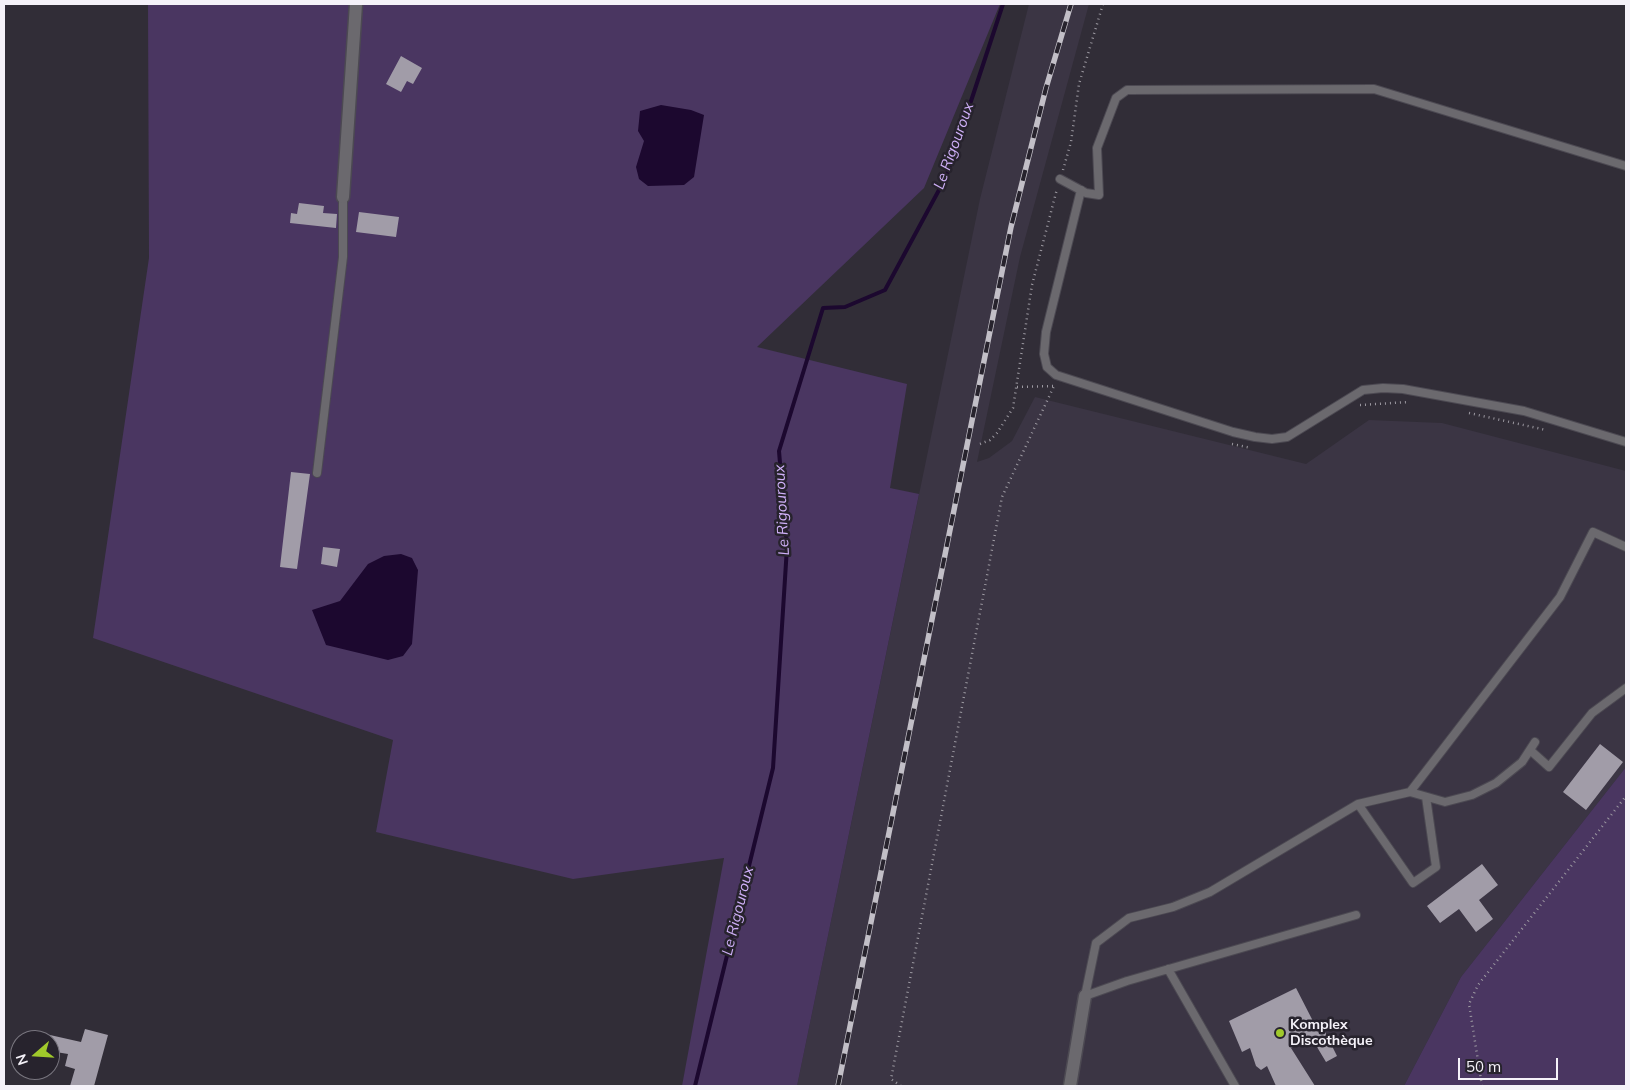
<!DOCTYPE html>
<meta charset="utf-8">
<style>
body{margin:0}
#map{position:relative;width:1630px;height:1090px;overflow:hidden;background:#312d37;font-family:Mulish,sans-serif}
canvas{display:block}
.frame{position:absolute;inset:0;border:5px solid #f5f2f9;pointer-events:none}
.north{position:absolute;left:10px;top:1030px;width:50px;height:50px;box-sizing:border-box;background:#27232d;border:1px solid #79767f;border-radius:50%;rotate:251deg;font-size:14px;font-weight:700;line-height:20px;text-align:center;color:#f5f2f9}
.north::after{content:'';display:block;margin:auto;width:18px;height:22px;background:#a0c92b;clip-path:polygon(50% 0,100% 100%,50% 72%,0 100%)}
.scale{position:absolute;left:1458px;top:1058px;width:100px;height:22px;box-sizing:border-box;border:2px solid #f5f2f9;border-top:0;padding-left:6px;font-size:15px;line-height:18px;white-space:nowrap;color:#f5f2f9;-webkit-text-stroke:4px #27232d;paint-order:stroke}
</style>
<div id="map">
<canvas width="1630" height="1090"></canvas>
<div class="frame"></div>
<div class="north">N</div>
<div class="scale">50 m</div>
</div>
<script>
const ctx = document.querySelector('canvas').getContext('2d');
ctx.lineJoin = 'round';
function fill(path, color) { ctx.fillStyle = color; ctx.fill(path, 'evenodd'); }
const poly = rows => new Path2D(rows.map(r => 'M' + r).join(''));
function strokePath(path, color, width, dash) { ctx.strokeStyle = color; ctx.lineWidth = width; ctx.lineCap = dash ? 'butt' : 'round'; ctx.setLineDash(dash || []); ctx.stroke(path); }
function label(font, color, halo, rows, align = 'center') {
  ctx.font = font + ' Mulish,sans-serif'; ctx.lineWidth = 5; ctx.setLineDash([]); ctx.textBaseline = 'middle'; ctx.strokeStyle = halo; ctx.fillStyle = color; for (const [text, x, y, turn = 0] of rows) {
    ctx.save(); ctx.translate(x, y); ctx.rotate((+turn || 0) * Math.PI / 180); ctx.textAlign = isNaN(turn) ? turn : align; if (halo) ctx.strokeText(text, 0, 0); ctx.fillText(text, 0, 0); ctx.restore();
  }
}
const built = poly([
 [1029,4,1089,4,1020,257,977,462,989,458,1012,441,1035,397,1306,464,1369,420,1442,423,1626,471,1626,767,1461,977,1404,1086,797,1086,980,199]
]);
const green = poly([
 [148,4,1000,4,924,188,757,347,907,384,890,488,919,494,797,1086,682,1086,724,858,573,879,376,832,393,740,93,638,149,258],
 [1626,767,1626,1086,1404,1086,1461,977]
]);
const water = poly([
 [661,105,691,110,704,115,694,177,684,185,648,186,639,179,636,167,644,141,638,131,640,111],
 [401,554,412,558,418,570,412,644,403,656,388,660,326,645,312,610,340,601,368,564,384,556]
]);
const stream = poly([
 [695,1086,773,768,787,547,779,451,823,308,845,307,885,290,946,177,1003,4]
]);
const building = poly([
 [401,56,422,68,413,84,407,81,401,92,386,84],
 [299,203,324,206,323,213,337,214,336,228,290,223,291,213,297,214],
 [359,212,399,217,396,237,356,232],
 [291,472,310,474,297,569,280,567],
 [323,547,340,549,337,567,321,564],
 [1600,744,1623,762,1586,810,1563,792],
 [1482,864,1498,885,1479,900,1493,919,1476,932,1459,909,1440,923,1427,906],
 [1296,988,1316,1027,1321,1024,1337,1056,1326,1062,1311,1037,1291,1048,1315,1086,1276,1086,1267,1066,1261,1070,1256,1066,1250,1048,1242,1052,1229,1021],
 [85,1029,108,1035,94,1086,70,1086,75,1069,65,1066,68,1054,50,1051,50,1035,81,1042]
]);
const path = poly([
 [1063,170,1071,142,1079,84,1103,4],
 [1017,387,1053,386],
 [1360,405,1409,402],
 [1469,413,1546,430],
 [980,444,990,440,997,433,1013,408,1032,285,1057,189],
 [1232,444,1251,448],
 [901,1086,891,1079,1002,497,1054,386],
 [1482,1086,1469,1004,1478,985,1626,796]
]);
const lane = poly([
 [1060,179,1086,193,1099,195,1097,148,1116,98,1127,90,1374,89,1626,166],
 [1081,190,1046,332,1044,354,1047,367,1056,375,1233,432,1255,437,1272,439,1287,437,1363,390,1383,388,1403,389,1524,411,1626,442],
 [317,473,343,257,343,197],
 [1530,750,1549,767,1592,713,1626,688],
 [1410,792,1445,802,1472,795,1496,783,1522,762,1535,742],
 [1358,804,1413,883,1436,867,1426,797],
 [1168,969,1235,1086],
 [1085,996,1096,943,1129,918,1173,907,1210,892,1358,804,1410,792,1560,597,1593,532,1626,547],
 [1085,996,1127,981,1356,915]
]);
const street = poly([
 [343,197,356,4],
 [1070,1086,1085,996]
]);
const rail = poly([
 [838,1086,1011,227,1046,88,1071,4]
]);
const markers = [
 [1280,1033,5,"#a0c92b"]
];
const poiNames = [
 ["Komplex",1290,1025],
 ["Discothèque",1290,1041]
];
const waterNames = [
 ["Le Rigouroux",954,146,-70],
 ["Le Rigouroux",782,510,-93],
 ["Le Rigouroux",738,911,-76]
];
fill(built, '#3b3544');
fill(green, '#4a3661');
fill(water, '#1c082f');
strokePath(stream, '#1c082f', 4);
fill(building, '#a19ca8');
strokePath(lane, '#4c4952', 10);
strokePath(street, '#4c4952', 15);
strokePath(path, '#9c99a1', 2.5, [1, 4]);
strokePath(lane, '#6b696e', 8);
strokePath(street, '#6b696e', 12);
strokePath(rail, '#c2bfc7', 5.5);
strokePath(rail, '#27232d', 4, [11]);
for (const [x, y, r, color] of markers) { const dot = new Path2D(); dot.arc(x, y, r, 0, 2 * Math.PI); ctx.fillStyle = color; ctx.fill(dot); strokePath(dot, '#27232d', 2); }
label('bold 14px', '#f5f2f9', '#27232d', poiNames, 'left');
label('italic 15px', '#cfb0f8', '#27232d', waterNames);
</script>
